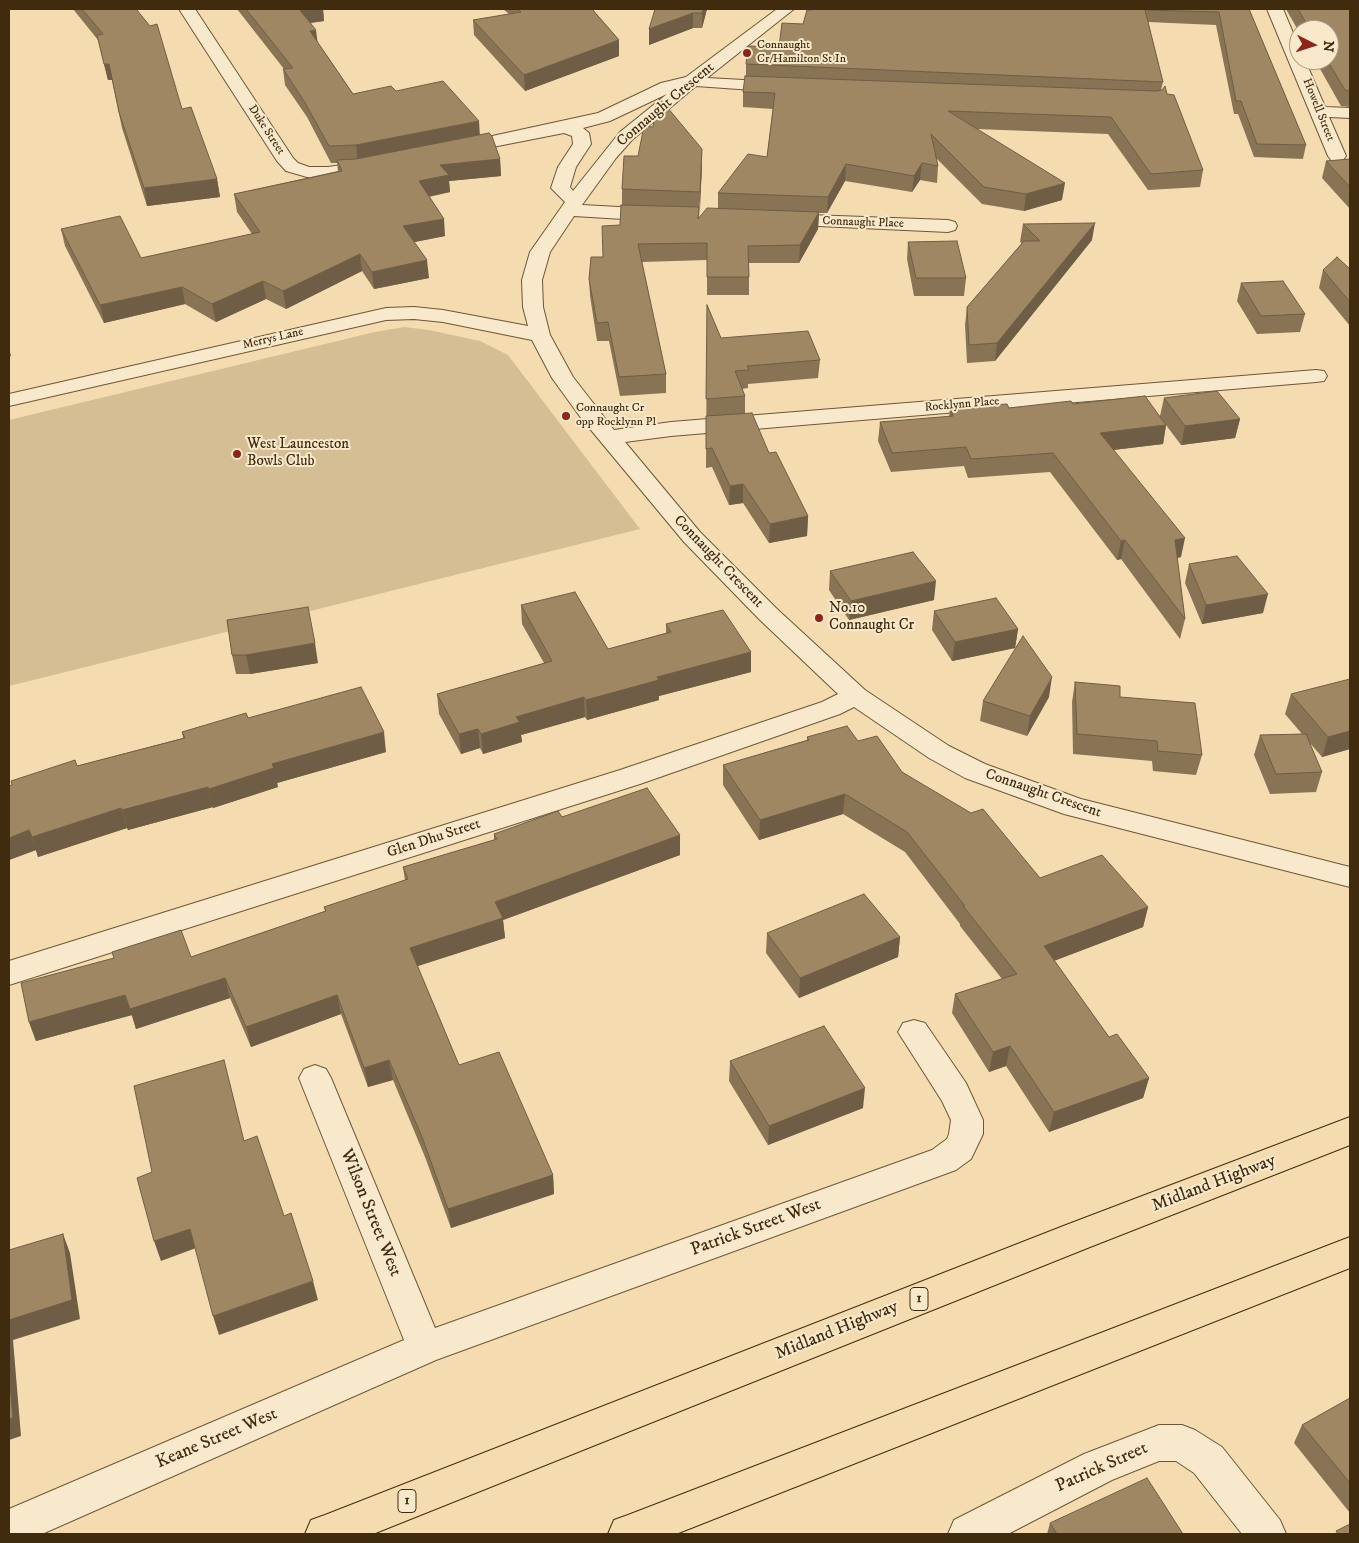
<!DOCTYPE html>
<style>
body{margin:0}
#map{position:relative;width:1359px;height:1543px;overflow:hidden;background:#f4dcb0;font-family:"IM FELL DW Pica",serif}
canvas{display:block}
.frame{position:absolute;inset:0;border:10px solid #402b0e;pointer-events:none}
.north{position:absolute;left:1289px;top:20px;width:50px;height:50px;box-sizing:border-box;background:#f8e8cc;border:1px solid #ae9c80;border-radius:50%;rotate:95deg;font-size:14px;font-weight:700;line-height:20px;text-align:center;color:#402b0e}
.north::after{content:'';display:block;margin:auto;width:18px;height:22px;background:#8f2418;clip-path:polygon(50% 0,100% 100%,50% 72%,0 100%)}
</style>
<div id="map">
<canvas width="1359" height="1543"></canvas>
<div class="frame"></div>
<div class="north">N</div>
</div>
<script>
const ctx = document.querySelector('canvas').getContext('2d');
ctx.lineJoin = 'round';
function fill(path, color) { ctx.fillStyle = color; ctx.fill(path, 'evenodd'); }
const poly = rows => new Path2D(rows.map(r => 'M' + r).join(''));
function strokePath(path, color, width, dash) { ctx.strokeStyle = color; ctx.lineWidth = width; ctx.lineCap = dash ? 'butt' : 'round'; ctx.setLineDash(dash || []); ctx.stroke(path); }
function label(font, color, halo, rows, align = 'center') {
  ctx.font = font + ' "IM FELL DW Pica",serif'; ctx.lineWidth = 4; ctx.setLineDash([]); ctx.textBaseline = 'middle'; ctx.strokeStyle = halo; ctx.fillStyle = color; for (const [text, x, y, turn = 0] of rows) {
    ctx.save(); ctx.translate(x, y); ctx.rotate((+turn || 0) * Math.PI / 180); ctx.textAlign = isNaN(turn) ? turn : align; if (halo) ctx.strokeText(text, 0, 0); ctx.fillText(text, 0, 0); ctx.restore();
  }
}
const green = poly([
 [404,327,429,330,480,341,508,355,640,529,9,686,9,420,375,332]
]);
const minor = poly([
 [179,9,195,9,293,158,298,163,309,167,328,167,376,160,382,161,385,165,382,169,328,177,307,177,286,171,277,161,179,9],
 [777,9,794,9,707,78,781,82,787,83,789,87,787,91,781,92,696,86,632,140,616,158,582,205,656,209,663,211,665,215,663,219,656,221,574,216,550,252,542,280,543,307,550,335,573,377,614,430,671,422,1316,370,1324,371,1327,376,1324,381,1316,382,671,436,625,442,700,532,777,609,865,690,949,746,985,764,1081,799,1350,867,1350,887,1064,814,965,778,929,758,854,707,840,714,640,784,9,985,9,961,620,770,822,702,838,694,759,619,684,542,581,418,552,378,532,340,443,322,414,319,386,320,9,406,9,394,386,308,414,307,443,310,528,326,523,307,522,280,530,252,565,202,551,188,558,167,573,144,572,136,564,133,457,154,451,153,448,149,451,145,598,113,661,83,686,77,777,9],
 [667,94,620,132,573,191,570,187,576,167,591,144,589,133,583,128,610,121,667,94],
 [1267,9,1283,9,1299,47,1299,60,1305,60,1325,107,1350,108,1350,118,1329,117,1346,156,1343,160,1337,161,1331,160,1328,156,1267,9],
 [782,214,948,220,955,222,957,226,955,230,948,232,775,224,773,220,775,216,782,214],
 [914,1020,925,1023,966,1083,983,1120,983,1134,971,1159,956,1170,436,1360,42,1534,9,1534,9,1509,404,1340,299,1078,304,1069,315,1065,326,1069,331,1078,435,1328,932,1150,947,1139,949,1134,951,1120,942,1101,898,1032,903,1023,914,1020],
 [1159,1425,1182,1425,1195,1430,1222,1447,1280,1520,1286,1534,1242,1534,1194,1473,1176,1461,1159,1461,1112,1480,1008,1534,948,1534,954,1520,1084,1454,1159,1425]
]);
const highway = poly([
 [1350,1117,1350,1145,1090,1247,373,1534,305,1534,311,1520,325,1515,1066,1225,1350,1117],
 [1350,1237,1350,1268,676,1534,608,1534,614,1520,628,1515,1350,1237]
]);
const wall = poly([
 [73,9,136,9,182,109,217,179,220,197,147,206,122,128,112,80,108,80,98,40],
 [237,9,323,9,324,21,311,23,318,43,353,94,396,91,480,135,500,159,501,176,449,181,450,192,429,197,445,236,414,242,429,278,374,289,362,271,286,309,266,299,216,322,185,304,104,323,65,246,61,229,141,258,252,234,237,212,234,194,338,171,337,163,331,163,307,117,285,85,283,69,284,69],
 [503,9,592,9,619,40,619,56,525,91,474,35,473,20,509,14],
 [655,9,707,9,702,28,693,28,649,45],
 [1249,9,1306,145,1303,159,1254,157,1238,114,1234,114,1216,25,1148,22,1163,82,1161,90,1167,94,1203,170,1200,187,1148,190,1108,134,976,129,1062,200,1024,211,982,204,936,158,938,166,937,183,920,180,912,192,845,181,827,213,819,213,818,229,799,263,749,263,749,295,707,295,707,260,642,262,666,374,666,393,620,396,609,341,597,341,590,296,589,279,603,257,620,225,622,205,622,189,702,166,699,218,718,208,718,193,767,157,773,109,743,107,743,92,746,76,746,64,779,47,803,24,807,10],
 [1286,9,1350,9,1350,107,1341,106,1315,60,1329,60,1329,30,1299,30,1299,32],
 [1350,159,1350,209,1322,178,1326,161],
 [1023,224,1092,240,995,361,967,363,965,325,967,307,1022,243,1020,242],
 [908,242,966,278,964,296,914,296,907,259],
 [1350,269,1350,326,1319,288,1323,270],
 [1241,283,1305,314,1300,332,1257,334,1237,301],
 [707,305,721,338,820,360,818,378,748,384,748,388,742,389,745,396,745,413,808,516,807,536,769,543,743,503,729,505,712,467,706,468],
 [1164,398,1240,419,1235,438,1181,445,1166,425,1163,444,1113,450,1181,557,1177,558,1185,619,1180,639,1121,559,1117,560,1050,472,968,478,964,466,891,472,878,441,880,422,949,417,950,408,1009,408,1073,404,1160,416],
 [1189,564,1263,613,1202,624,1185,583],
 [830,571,934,600,849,620,829,590],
 [521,605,608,649,666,633,666,624,751,652,751,672,659,696,659,700,587,720,585,717,521,735,522,742,483,754,480,748,461,754,439,714,437,694,544,663,522,624],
 [934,611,1018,629,1015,648,952,661,932,630],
 [227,620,318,663,250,674,236,674,232,655],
 [1350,676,1350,749,1322,757,1309,742,1322,772,1316,792,1270,794,1254,755,1260,735,1302,734,1285,714,1291,694,1349,680],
 [1075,682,1120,697,1202,755,1196,775,1153,771,1152,761,1073,754,1072,702],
 [1049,697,1027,736,980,721,983,701],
 [248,718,386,752,277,783,278,787,213,808,213,807,128,830,127,828,38,857,36,850,9,860,9,786,77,766,183,738,182,732],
 [807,737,858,741,902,772,1040,878,1148,907,1143,927,1054,961,1109,1037,1149,1078,1143,1098,1049,1132,1006,1066,989,1072,952,1013,955,994,1002,979,960,926,960,924,905,852,843,814,759,840,723,785,723,765,807,740],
 [562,817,680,855,503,920,505,938,417,966,459,1065,553,1175,554,1194,451,1228,425,1157,393,1080,368,1087,341,1014,251,1047,230,998,136,1029,132,1015,36,1041,29,1022,191,957,325,911,324,907,405,880,403,867,494,840,494,834],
 [767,933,900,937,898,957,799,998,766,953],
 [730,1061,863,1108,768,1145,729,1081],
 [1350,1398,1350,1513,1294,1443,1302,1425],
 [1050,1523,1183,1534,1047,1534]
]);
const shadedWall = poly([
 [299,9,323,9,324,21,301,24],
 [703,9,707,9,702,28,702,13],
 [693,13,693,28,649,45,649,29],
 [316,30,318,46,310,31],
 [619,40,619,56,525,91,524,75],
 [104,64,109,64,113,80,108,80],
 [479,121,480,137,358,162,356,145],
 [702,149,702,166,700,209,700,192],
 [500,159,501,176,449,181,450,192,421,198,419,181,440,165],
 [922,163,920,180,912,192,914,176],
 [846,164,845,181,827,213,828,197],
 [217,179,220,197,147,206,144,188],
 [1065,183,1062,200,1024,211,1026,194],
 [819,212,818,229,799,263,800,245],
 [444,219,445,236,405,244,403,226],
 [1095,223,1092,240,995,361,997,343],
 [360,254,362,271,286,309,283,291],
 [427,260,429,278,374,289,372,272],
 [263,281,266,299,216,322,212,304],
 [182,287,185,304,104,323,100,305],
 [9,348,11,356,9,357],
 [1240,419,1235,438,1181,445,1185,426],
 [1166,425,1163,444,1096,452,1100,433],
 [743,484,743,503,729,505,730,486],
 [808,516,807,536,769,543,770,524],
 [1185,538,1181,557,1171,559,1175,540],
 [1125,540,1121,559,1117,560,1121,541],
 [936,581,934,600,849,620,851,601],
 [1268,594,1263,613,1202,624,1206,605],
 [1018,629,1015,648,952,661,955,642],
 [315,643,318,663,250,674,246,655],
 [751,652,751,672,659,696,659,700,587,720,586,700,657,677],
 [1052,677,1049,697,1027,736,1030,716],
 [584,697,585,717,521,735,522,742,483,754,481,734,516,717],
 [478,729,480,748,461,754,459,734],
 [1350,731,1350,749,1322,757,1328,737],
 [384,732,386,752,277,783,278,787,213,808,209,789,272,764],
 [208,787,213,807,128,830,122,810],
 [845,794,843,814,759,840,760,820],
 [121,808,127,828,38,857,32,837],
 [29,830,36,850,9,860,9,838],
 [680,835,680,855,503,920,505,938,412,968,410,948,495,902],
 [1148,907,1143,927,1040,966,1044,946],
 [900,937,898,957,799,998,800,978],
 [225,978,230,998,136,1029,130,1009],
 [125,995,132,1015,36,1041,29,1022],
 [337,995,341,1014,251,1047,246,1027],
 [1010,1046,1006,1066,989,1072,993,1052],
 [389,1060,393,1080,368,1087,364,1068],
 [1149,1078,1143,1098,1049,1132,1054,1112],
 [865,1088,863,1108,768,1145,769,1126],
 [553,1175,554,1194,451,1228,448,1209],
 [190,1229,196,1248,161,1261,154,1241],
 [63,1234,70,1253,80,1319,13,1340,21,1436,9,1440,9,1320],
 [313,1281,318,1300,219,1335,213,1316]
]);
const building = poly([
 [82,9,136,9,150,26,157,24,182,109,191,107,217,179,144,188,119,112,109,64,104,64,97,35,103,34,82,9],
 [246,9,301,9,299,9,316,30,310,31,353,94,391,86,396,91,443,81,479,121,356,145,329,146,304,101,283,69,293,68,246,9],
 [518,9,592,9,619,40,524,75,473,20,521,12,518,9],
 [655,9,703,9,702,13,693,13,649,29,655,9],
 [812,9,1249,9,1306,145,1257,144,1241,101,1236,101,1219,12,1145,10,1163,82,746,64,748,46,779,47,782,23,803,24,807,10,812,10,812,9],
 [1298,9,1350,9,1350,91,1345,90,1327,60,1329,60,1329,30,1310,30,1298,9],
 [745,76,1156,91,1162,90,1165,86,1167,94,1174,95,1203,170,1151,174,1111,117,948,111,1065,183,1026,194,984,187,931,134,938,166,922,163,914,176,846,164,828,197,718,193,748,154,767,157,775,93,743,92,745,76],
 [662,101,702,149,700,192,622,189,624,156,638,156,644,126,653,127,655,107,662,101],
 [489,133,492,136,500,159,440,165,449,175,419,181,444,219,403,226,427,260,372,272,360,254,283,291,263,281,212,304,182,287,100,305,61,229,120,216,141,258,260,232,234,194,342,171,337,160,356,159,489,133],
 [1350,159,1350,187,1326,161,1350,159],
 [621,205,699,207,698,219,707,208,819,212,800,245,748,246,749,277,707,277,707,243,638,244,666,374,619,377,608,322,597,323,589,279,591,257,603,257,602,226,620,225,621,205],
 [1095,223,997,343,969,345,967,307,1024,241,1040,241,1023,224,1095,223],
 [957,241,966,278,916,278,908,242,957,241],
 [1337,257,1350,269,1350,302,1323,270,1337,257],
 [1283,281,1305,314,1261,316,1241,283,1283,281],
 [707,305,721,338,808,331,820,360,747,366,749,370,735,371,745,396,706,399,707,305],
 [1217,391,1240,419,1185,426,1164,398,1217,391],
 [1145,396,1166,425,1100,433,1185,538,1175,540,1185,619,1125,540,1121,541,1053,453,971,459,966,447,892,453,880,422,953,416,950,408,1007,404,1009,408,1071,401,1073,404,1145,396],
 [752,413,769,453,776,452,808,516,770,524,743,484,730,486,712,448,706,449,706,416,752,413],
 [913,552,936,581,851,601,830,571,913,552],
 [1237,556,1268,594,1206,605,1189,564,1237,556],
 [575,592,608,649,671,632,666,624,723,610,751,652,657,677,659,680,586,700,584,697,516,717,520,722,481,734,478,729,459,734,437,694,552,661,521,605,575,592],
 [996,598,1018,629,955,642,934,611,996,598],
 [308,607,315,643,246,655,232,655,227,620,308,607],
 [1023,636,1052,677,1030,716,983,701,1023,636],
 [1350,679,1350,731,1328,737,1291,694,1350,679],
 [1075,682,1120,686,1120,697,1195,703,1202,755,1158,751,1157,741,1077,734,1075,682],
 [361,687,384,732,272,764,274,768,209,789,208,787,122,810,121,808,32,837,29,830,9,838,9,786,12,785,11,781,75,760,77,766,185,738,182,732,246,713,248,718,361,687],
 [847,726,858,741,877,736,902,772,971,813,983,809,1040,878,1102,855,1148,907,1044,946,1109,1037,1117,1034,1149,1078,1054,1112,1010,1046,993,1052,955,994,1017,974,963,906,965,906,907,832,845,794,760,820,723,765,809,740,807,737,847,726],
 [1306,734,1322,772,1276,774,1260,735,1306,734],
 [647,788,680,835,495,902,503,918,410,948,459,1065,499,1052,553,1175,448,1209,422,1137,389,1060,364,1068,337,995,246,1027,225,978,130,1009,125,995,29,1022,21,983,114,958,112,952,181,930,191,957,326,911,324,907,408,879,403,867,497,839,494,834,558,811,562,817,647,788],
 [864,894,900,937,800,978,767,933,864,894],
 [824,1026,865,1088,769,1126,730,1061,824,1026],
 [224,1060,244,1141,257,1136,284,1216,291,1213,313,1281,213,1316,190,1229,154,1241,137,1178,152,1172,134,1086,224,1060],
 [63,1234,72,1300,9,1320,9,1250,63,1234],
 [9,1373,13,1418,9,1419,9,1373],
 [1350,1398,1350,1483,1302,1425,1350,1398],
 [1147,1478,1183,1534,1057,1534,1050,1523,1147,1478],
 [1350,1524,1350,1534,1338,1534,1336,1531,1350,1524]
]);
const markers = [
 [747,53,5,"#8f2418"],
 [566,416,5,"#8f2418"],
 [237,454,5,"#8f2418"],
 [819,618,5,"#8f2418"]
];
const farPoinames = [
 ["Connaught",757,46],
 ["Cr/Hamilton St In",757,60],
 ["Connaught Cr",576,409],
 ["opp Rocklynn Pl",576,423]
];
const farStreetnames = [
 ["Howell Street",1318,110,68],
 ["Duke Street",266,130,57],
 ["Connaught Place",863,223,2],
 ["Merrys Lane",273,339,-13],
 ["Rocklynn Place",962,405,-5]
];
const shields = [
 [919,1299,18],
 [407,1501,18]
];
const shieldNames = [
 ["1",919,1299],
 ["1",407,1501]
];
const streetNames = [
 ["Connaught Crescent",666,105,-40],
 ["Connaught Crescent",718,562,46],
 ["Connaught Crescent",1043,794,19],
 ["Glen Dhu Street",434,839,-18]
];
const poiNames = [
 ["West Launceston",247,445],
 ["Bowls Club",247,462],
 ["No.10",829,609],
 ["Connaught Cr",829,626]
];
const nearStreetnames = [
 ["Midland Highway",1214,1184,-21],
 ["Wilson Street West",370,1213,68],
 ["Patrick Street West",756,1228,-20],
 ["Midland Highway",837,1331,-22],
 ["Keane Street West",217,1439,-23],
 ["Patrick Street",1102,1468,-24]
];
fill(green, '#d5be94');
strokePath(minor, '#6d5736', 2);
strokePath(highway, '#402b0e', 2);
fill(minor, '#f8e8cc');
fill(highway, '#f4dcb0');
fill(wall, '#887454');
fill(shadedWall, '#6f5e45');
fill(building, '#9e8762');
strokePath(building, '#6f5e45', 1);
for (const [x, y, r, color] of markers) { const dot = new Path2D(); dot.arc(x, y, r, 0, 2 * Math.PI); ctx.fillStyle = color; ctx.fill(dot); strokePath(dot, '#f8e8cc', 2); }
label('12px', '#402b0e', '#f8e8cc', farPoinames, 'left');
label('12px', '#402b0e', '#f8e8cc', farStreetnames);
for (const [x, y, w] of shields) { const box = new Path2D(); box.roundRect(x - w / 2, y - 11.5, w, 23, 4); ctx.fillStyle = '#f8e8cc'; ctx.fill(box); strokePath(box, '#402b0e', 1); }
label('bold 14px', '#402b0e', null, shieldNames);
label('15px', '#402b0e', '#f8e8cc', streetNames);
label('15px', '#402b0e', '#f8e8cc', poiNames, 'left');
label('18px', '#402b0e', '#f8e8cc', nearStreetnames);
</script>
